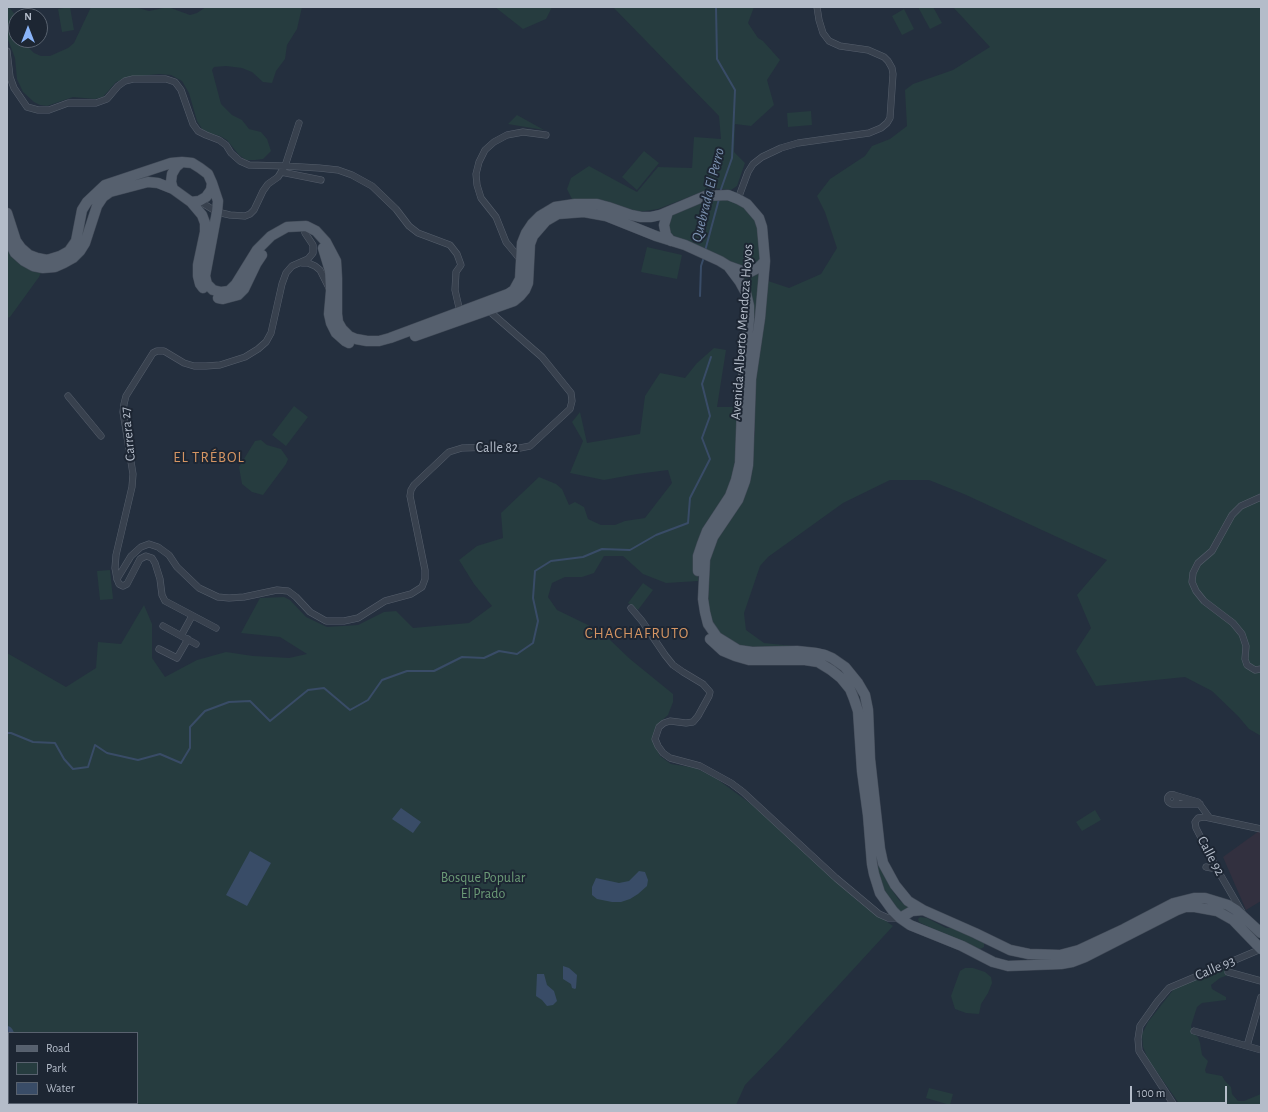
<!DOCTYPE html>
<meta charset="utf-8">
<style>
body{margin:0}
#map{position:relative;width:1268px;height:1112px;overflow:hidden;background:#242f3e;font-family:"Alegreya Sans",sans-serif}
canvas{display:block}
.frame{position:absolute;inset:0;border:8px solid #b4bcc9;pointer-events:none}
.legend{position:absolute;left:8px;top:1032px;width:130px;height:72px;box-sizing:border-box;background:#1d2633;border:1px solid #59626f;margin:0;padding:5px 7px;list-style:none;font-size:12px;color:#b4bcc9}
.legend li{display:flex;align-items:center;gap:8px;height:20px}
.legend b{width:20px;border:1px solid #59626f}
.north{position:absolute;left:8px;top:8px;width:40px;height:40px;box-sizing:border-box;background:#1d2633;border:1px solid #59626f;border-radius:50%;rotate:0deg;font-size:11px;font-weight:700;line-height:16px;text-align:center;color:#b4bcc9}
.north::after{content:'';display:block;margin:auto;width:14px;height:18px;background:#8ab4f8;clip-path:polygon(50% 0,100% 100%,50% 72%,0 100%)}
.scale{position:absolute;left:1130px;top:1086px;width:97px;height:18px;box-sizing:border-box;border:2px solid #b4bcc9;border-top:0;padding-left:5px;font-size:12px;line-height:14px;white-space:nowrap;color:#b4bcc9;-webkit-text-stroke:3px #1d2633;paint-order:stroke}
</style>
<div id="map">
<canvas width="1268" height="1112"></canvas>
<div class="frame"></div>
<ul class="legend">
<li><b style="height:5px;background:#56606e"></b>Road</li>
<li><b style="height:11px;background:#263c3f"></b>Park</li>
<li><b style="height:11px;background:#394c67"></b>Water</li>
</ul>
<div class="north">N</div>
<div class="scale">100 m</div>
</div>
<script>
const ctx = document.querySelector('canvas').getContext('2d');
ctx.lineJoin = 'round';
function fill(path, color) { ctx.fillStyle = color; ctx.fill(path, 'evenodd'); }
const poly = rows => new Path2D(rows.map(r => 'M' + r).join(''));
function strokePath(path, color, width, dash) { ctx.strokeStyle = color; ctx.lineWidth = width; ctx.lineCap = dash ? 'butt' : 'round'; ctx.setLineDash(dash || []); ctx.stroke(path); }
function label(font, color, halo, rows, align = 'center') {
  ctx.font = font + ' "Alegreya Sans",sans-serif'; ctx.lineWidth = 4; ctx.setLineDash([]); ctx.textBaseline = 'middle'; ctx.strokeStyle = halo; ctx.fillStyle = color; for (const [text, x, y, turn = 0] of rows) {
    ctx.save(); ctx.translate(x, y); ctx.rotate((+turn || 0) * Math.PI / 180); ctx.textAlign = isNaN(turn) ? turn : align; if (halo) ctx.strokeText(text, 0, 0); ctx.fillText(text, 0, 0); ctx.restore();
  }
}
const medical = poly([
 [1259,831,1261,832,1261,901,1246,910,1223,857]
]);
const green = poly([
 [7,7,9,7,16,16,16,40,25,40,28,47,34,53,41,56,50,56,68,48,74,43,91,7,135,7,149,11,168,7,190,15,197,13,206,7,302,7,297,29,287,45,285,59,276,71,272,83,263,82,252,72,242,68,226,66,214,67,212,70,221,104,232,115,242,120,249,129,261,132,267,139,271,151,263,159,255,160,246,160,239,155,227,140,220,136,209,133,202,129,197,121,189,93,182,81,171,75,159,74,131,77,116,82,103,97,95,99,73,97,47,106,40,105,34,102,23,92,17,79,15,58,7,37],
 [70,7,74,30,62,32,58,9],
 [495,7,552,7,546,19,523,29],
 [613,7,754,7,748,23,758,38,763,41,780,60,767,80,774,105,751,126,735,124,734,152,745,163,737,186,731,190,712,188,658,209,639,212,602,200,572,199,567,189,571,178,589,166,637,192,658,167,692,168,694,137,721,139,719,116],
 [918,7,933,7,942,23,930,29],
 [953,7,1261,7,1261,736,1249,729,1238,716,1212,691,1185,677,1096,686,1076,651,1091,628,1077,595,1107,560,964,494,929,480,890,480,843,503,768,557,760,566,744,613,746,630,764,643,793,646,770,652,752,652,717,637,703,599,705,559,748,465,755,433,755,408,751,379,765,280,789,288,821,274,837,248,825,212,817,196,830,179,865,156,872,146,890,139,907,126,905,90,913,84,953,70,990,47],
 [904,9,914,29,902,35,892,16],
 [811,111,812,125,788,127,787,113],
 [517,115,544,130,508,124],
 [644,151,659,163,637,190,622,177],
 [709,198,731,201,743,206,752,214,759,226,760,262,750,269,741,267,670,235,666,225,670,215],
 [7,237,43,268,39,277,10,317,7,318],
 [647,247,682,255,677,279,641,272],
 [760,271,758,306,747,370,752,333,738,273],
 [714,348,726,350,717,407,742,407,736,480,698,556,698,581,666,583,643,574,623,556,604,556,594,573,582,577,565,577,552,583,548,597,557,610,588,625,609,639,630,659,673,694,673,702,668,715,656,726,652,740,660,756,671,764,696,768,717,779,751,804,789,836,829,875,859,902,893,926,780,1049,745,1085,736,1105,21,1105,19,1103,137,1103,137,1033,9,1033,9,1036,7,1032,7,653,66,687,96,668,98,642,121,644,144,605,152,624,152,658,165,677,197,660,226,652,253,656,289,658,307,654,280,637,241,633,260,598,284,597,290,600,306,617,327,627,358,625,384,612,396,611,413,628,469,623,492,606,474,584,459,560,477,546,503,538,501,513,539,477,556,484,562,489,569,505,575,502,584,507,588,519,601,525,615,525,625,521,645,518,672,483,668,470,637,474,604,480,570,473,583,441,572,422,580,412,587,443,640,434,645,396,660,373,685,378,697,363],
 [294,406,308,417,286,446,272,435],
 [261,440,267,445,281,449,288,459,286,464,263,495,252,492,242,484,239,467,255,441],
 [110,570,113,599,100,600,97,571],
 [643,583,653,590,638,610,628,603],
 [1095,810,1101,820,1082,831,1076,822],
 [878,849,886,878,890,887,899,900,912,910,901,916,883,890,878,874],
 [920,917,927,918,946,928,954,928,984,941,984,947,980,949,945,935,919,922,918,919],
 [1221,967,1231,968,1226,973,1228,975,1220,978,1211,985,1212,989,1226,997,1226,1000,1202,1003,1197,1007,1191,1026,1193,1033,1198,1037,1200,1043,1202,1055,1208,1061,1205,1070,1206,1073,1222,1076,1225,1081,1231,1087,1232,1094,1238,1101,1244,1101,1261,1094,1261,1105,1180,1105,1148,1059,1143,1047,1142,1034,1148,1022,1173,990],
 [965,968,973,968,985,972,991,977,992,983,988,993,981,1004,979,1014,966,1013,955,1009,951,996,960,971],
 [929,1088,953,1094,950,1105,926,1098]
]);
const water = poly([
 [401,808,421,822,413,833,392,819],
 [250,851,271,863,247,906,226,895],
 [639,871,645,872,648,880,647,886,638,894,630,899,621,902,612,902,597,899,592,895,592,887,596,878,619,883,629,881],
 [563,966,569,968,577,975,576,988,575,989,572,988,571,984,563,979],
 [537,974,544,974,547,985,554,991,557,1001,553,1005,547,1006,542,1000,536,996]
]);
const stream = poly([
 [716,7,717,59,735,90,732,158,720,192],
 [705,251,719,199],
 [700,296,701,266,704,257],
 [7,733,11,733,33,742,55,743,64,759,73,769,88,767,95,745,107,753,138,760,160,754,181,763,190,748,190,727,205,711,229,702,250,701,270,721,308,690,324,688,350,710,368,700,382,680,407,671,434,671,462,657,484,658,499,651,517,654,533,643,538,621,533,598,535,571,551,561,583,557,602,549,630,550,656,535,688,523,690,498,710,459,702,438,710,416,702,384,711,357]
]);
const river = poly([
 [7,1032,9,1036],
 [31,1103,32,1105]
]);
const minor = poly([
 [7,51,10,77,14,88,27,107,38,110,49,110,68,103,96,103,107,99,118,86,125,81,133,79,166,79,175,82,181,90,193,124,198,131,206,135,219,140,226,145,231,153,240,161,249,165,285,166,319,168,338,170,352,175,372,186,396,209,409,226,418,233,450,245,457,254,461,265,456,272,455,290,460,312],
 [281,172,321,180],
 [738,199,748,172,753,164,762,157,781,148,798,143,869,133,881,128,887,123,890,118,893,74,892,68,888,61,884,57,868,50,840,46,829,41,823,33,819,20,817,7],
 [199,201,217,212,230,215,245,216,250,214,254,210,263,191,268,184,278,177,285,166,299,123],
 [520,259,506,242,496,217,481,198,477,185,476,174,479,162,485,150,494,142,507,135,523,132,546,135],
 [302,263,308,263,315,266,320,270,329,288],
 [68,396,101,436],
 [1261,497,1241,506,1232,515,1212,551,1198,563,1193,573,1192,582,1196,591,1204,601,1233,623,1242,634,1246,646,1245,659,1247,665,1255,670,1261,669],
 [117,579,131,556,141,547,149,544,158,547,169,555,177,567,199,588,218,597,229,598,244,597,277,590,288,591,296,597,310,612,326,621,344,621,358,618,385,601,411,594,422,587,425,579,425,570,410,496,411,490,414,485,449,452,462,448,498,447,520,448,530,446,570,409,572,401,571,393,542,357,488,310],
 [631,608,642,621,665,655,673,665,683,672,703,684,710,692,709,696,698,716,693,722,686,723,670,721,664,723,659,727,655,739,658,746,663,753,670,758,700,766,731,783,743,792,836,878,879,914,888,918,900,918],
 [163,626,196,644],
 [216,628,165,601,162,595,160,579,155,563,152,558,146,556,140,559,127,584,123,586,119,584,117,579,115,568,116,555,132,487,133,474,123,412,124,404,126,396,153,353,157,351,164,351,184,363,194,366,206,366,220,365,245,357,258,349,266,342,271,333,282,284,286,273,292,266,308,259,313,253,313,245,305,233],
 [181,636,192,616],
 [159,649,177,658,188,639],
 '1167.5 799a4.5 4.5 0 1 1 9 0a4.5 4.5 0 1 1-9 0Z',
 [1174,795,1198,802,1209,817],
 [1172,804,1200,804],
 [1206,867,1217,869],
 [1242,912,1217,869,1196,828,1195,822,1198,818,1205,817,1261,829],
 [1228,972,1261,981],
 [1194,1031,1261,1050],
 [1247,1046,1261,997],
 [1174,1105,1139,1051,1138,1039,1140,1026,1157,1002,1169,988,1261,949]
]);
const primary = poly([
 [173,189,171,182,172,174,176,167,182,162],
 [191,202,199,201,206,197,211,190,212,183],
 [668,212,664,225,666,235,671,241],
 [7,213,16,241,21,248,29,255,37,258,47,260,60,256,69,251,76,241,82,210,87,202,105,185,171,163,182,162,192,163,200,168,208,174,212,183,218,201,217,212,205,276,207,284,213,290,221,292,229,291,236,284,257,250,271,236,287,227,306,226,316,231,326,242,336,261,337,278,337,314,338,322,342,329,349,336,356,339,367,341,379,341,390,338,508,294,514,290,520,279,522,243,526,233,532,224,540,216,555,207,575,204,597,204,608,207,631,215,641,217,651,217,660,215,705,196,728,195,738,199,747,204,759,218,762,227,765,261,760,318,751,379,748,465,745,481,738,500,713,537,705,559,703,599,705,612,708,624,717,637,738,650,752,652,797,651,816,653,825,655,832,658,845,667,858,683,865,695,868,710,870,759,880,849,883,863,895,885,908,901,923,910,975,933,1010,950,1029,954,1060,955,1079,950,1124,929,1174,903,1194,898,1205,898,1228,905,1236,910,1261,933],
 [7,237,15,253,24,261,33,266,43,268,55,267,64,263,73,258,80,251,85,243,97,206,103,197,110,192,148,182,158,183,173,189,191,202,202,215,205,223,205,232,198,265,198,276,200,284,203,288],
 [323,248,330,271,331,291,329,314,331,323,336,333,345,341,349,343],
 [728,266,742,271,750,272,758,268,765,261],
 [218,298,223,299,238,295,244,289,256,264,262,255],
 [415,336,514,301,520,296,525,290,528,283,530,244,533,236,546,221,558,214,584,212,606,216,656,236,685,245,720,261,728,266,740,282,746,293,749,306,749,320,743,379,740,463,736,480,730,496,707,531,702,544,698,556,698,571],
 [710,639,723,651,735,656,749,660,805,660,818,662,831,670,841,678,850,689,854,699,858,711,862,771,868,815,872,864,874,874,880,893,893,911,900,918,910,925,962,946,993,962,1008,966,1061,964,1072,962,1085,957,1177,910,1185,907,1195,907,1217,911,1233,920,1261,949],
 [900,918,912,911,923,910]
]);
const streetNames = [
 ["Avenida Alberto Mendoza Hoyos",742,332,-86],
 ["Carrera 27",128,434,-96],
 ["Calle 82",497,448],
 ["Calle 92",1211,856,62],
 ["Calle 93",1215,968,-23]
];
const parkNames = [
 ["Bosque Popular",483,878],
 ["El Prado",483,894]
];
const waterNames = [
 ["Quebrada El Perro",708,195,-76]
];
const neighbourhoodNames = [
 ["EL TRÉBOL",209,457],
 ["CHACHAFRUTO",637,633]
];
fill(medical, '#32303f');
fill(green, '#263c3f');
fill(water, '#394c67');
strokePath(stream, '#394c67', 2);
strokePath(river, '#394c67', 12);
strokePath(minor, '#565f6c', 7);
strokePath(primary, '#414a57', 11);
strokePath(minor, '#38414e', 6);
strokePath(primary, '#56606e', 10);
label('14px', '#b4bcc9', '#1d2633', streetNames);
label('14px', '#6b9a76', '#1d2633', parkNames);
label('italic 15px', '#7c92b1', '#1d2633', waterNames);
ctx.letterSpacing = '1px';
label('15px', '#d59563', '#1d2633', neighbourhoodNames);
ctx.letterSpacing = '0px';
</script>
